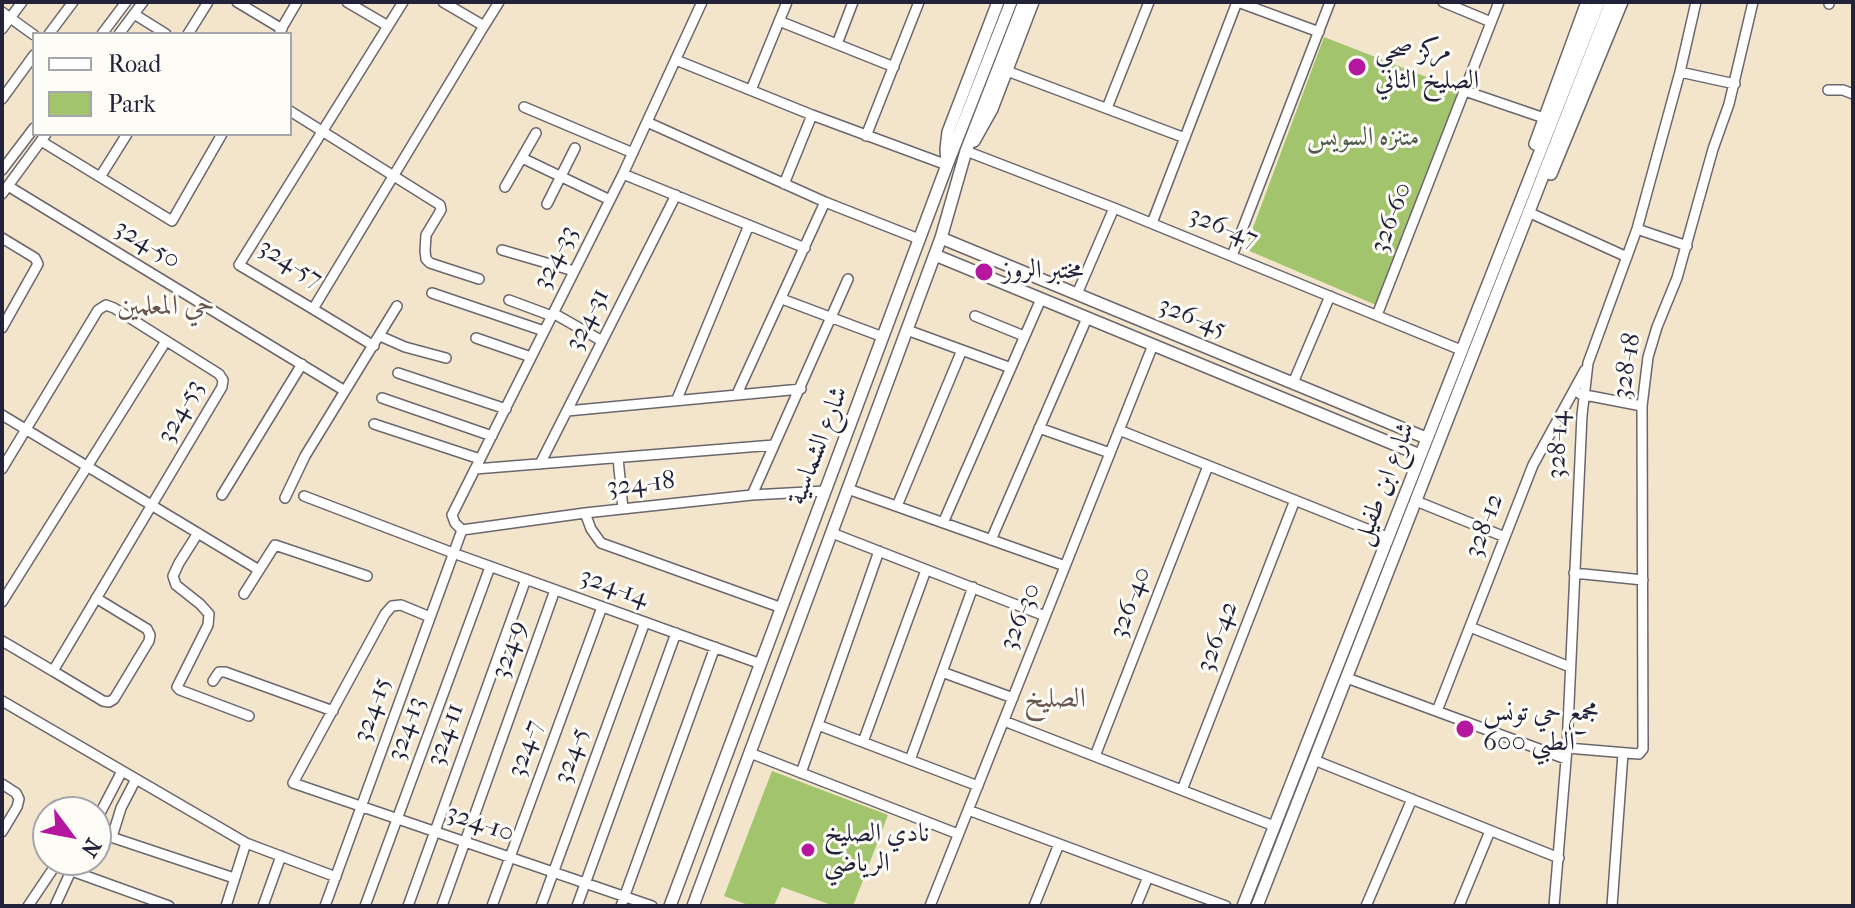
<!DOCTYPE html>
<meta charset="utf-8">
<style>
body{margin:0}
#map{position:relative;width:1855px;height:908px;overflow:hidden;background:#f2e5cb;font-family:"IM FELL French Canon",serif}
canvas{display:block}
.frame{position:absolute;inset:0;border:4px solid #22223b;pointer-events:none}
.legend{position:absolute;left:32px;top:32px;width:260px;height:104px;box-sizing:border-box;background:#fdfcf7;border:2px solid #a5a5ac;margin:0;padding:10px 14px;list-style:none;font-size:24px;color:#22223b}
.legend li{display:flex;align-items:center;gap:16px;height:40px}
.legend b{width:40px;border:2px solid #a5a5ac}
.north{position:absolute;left:32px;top:796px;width:80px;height:80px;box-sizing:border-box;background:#fdfcf7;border:2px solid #a5a5ac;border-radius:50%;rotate:122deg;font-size:22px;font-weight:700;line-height:32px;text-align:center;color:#22223b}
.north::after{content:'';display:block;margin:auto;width:28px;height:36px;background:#b5179e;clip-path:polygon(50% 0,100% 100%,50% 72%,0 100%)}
</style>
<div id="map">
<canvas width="1855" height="908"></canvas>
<div class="frame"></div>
<ul class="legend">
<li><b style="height:10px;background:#fff"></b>Road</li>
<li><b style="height:22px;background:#a1c46d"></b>Park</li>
</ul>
<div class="north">N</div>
</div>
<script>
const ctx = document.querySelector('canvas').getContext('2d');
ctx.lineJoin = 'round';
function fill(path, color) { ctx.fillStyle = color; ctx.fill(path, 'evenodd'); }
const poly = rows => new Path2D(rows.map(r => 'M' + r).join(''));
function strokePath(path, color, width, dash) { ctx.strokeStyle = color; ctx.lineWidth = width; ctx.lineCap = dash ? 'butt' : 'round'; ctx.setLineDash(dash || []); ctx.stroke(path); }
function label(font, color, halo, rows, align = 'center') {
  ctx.font = font + ' "IM FELL French Canon",Amiri,serif'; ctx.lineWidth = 6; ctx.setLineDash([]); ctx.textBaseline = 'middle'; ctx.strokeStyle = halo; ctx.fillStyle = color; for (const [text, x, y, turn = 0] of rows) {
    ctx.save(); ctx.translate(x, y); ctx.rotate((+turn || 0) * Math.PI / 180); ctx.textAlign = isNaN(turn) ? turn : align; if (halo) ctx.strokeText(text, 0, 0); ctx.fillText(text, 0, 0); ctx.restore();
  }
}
const green = poly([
 [1324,37,1460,90,1376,305,1245,249],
 [772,771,888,815,853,906,834,906,782,887,774,906,751,906,724,896]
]);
const minor = poly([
 [237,2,282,29],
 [347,2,388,26],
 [403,2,239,265,313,309,484,26,443,2],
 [1238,2,1319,32],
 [1443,2,1491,22],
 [1829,2,1829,4],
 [2,12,34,35],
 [134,14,166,34],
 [779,21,894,67],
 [484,26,499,2],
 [2,29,22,2],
 [280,31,297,2],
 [49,34,73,2],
 [102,34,126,2],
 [119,34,143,2],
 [188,34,208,2],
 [837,44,853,2],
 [676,60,812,115,947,165],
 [1007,71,1185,138],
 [1680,72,1735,84],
 [751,90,787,2],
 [1828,90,1843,90,1853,94],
 [1465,91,1544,118],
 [2,99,34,55],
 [524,107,633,153],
 [1107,108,1149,2],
 [290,111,440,205,441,210,426,235,425,251,426,259,430,263,479,279],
 [647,122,825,202,919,239],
 [866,136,919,2],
 [41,141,172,221,222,134],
 [966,151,1114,208,1461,350],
 [522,158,610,200],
 [2,170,34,128],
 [623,174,805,248],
 [100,177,127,134],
 [784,184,812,115],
 [8,186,345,391],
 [505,187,536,133],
 [2,194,46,134],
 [547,204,575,148],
 [1528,212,1627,257],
 [1152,223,1237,2],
 [1637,229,1687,246],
 [2,238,35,258,38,264,2,328],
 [502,250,574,271],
 [1232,256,1330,2],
 [432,293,544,331],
 [1077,294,1114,208],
 [782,299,883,337],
 [509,300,552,316],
 [313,309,374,346],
 [553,313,602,341],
 [1377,315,1499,2],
 [975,316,1024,336],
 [907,330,1011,368],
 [380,336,405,347,446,358],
 [476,338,531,357],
 [398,373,506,409],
 [1293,383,1330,296],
 [737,394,825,202],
 [1580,394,1642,406],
 [382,398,492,436],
 [677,399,749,225],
 [567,411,801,389],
 [2,415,259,570],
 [374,424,480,459],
 [1039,428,1110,453],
 [1119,430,1387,537],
 [618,458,623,509],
 [540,464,676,195],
 [2,469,98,310,106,305,114,308,219,374,223,380,222,387,53,671,2,641],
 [475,469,774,445],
 [848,489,1065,566],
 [222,495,302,364],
 [752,495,848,279],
 [304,496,453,553,761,664],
 [285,498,305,456,397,306],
 [1416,501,1505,537],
 [897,506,962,350],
 [585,513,591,529,601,543,782,608],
 [943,523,1041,299],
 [462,530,455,523,452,515,623,174,702,2],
 [462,530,585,513,752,495,825,491],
 [198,533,179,563,173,576,176,585,200,604,209,614,208,625,177,687,180,690,249,716],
 [832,533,1045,616],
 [991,540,1087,318],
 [1574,573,1643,580],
 [244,594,275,545,367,576],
 [2,602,166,341],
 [430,617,401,605,392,606,385,614,293,783,652,906],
 [1470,627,1570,667],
 [53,671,103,701,109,702,114,699,149,641,150,635,147,629,96,598],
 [942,672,1013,698],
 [1347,678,1566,759],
 [213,681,219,672,225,672,333,711],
 [2,701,246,843,336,877],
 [1437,711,1533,465,1585,370],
 [1004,721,1274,826],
 [818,725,978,786],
 [863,742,926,570],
 [1567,748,1639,754,1643,749,1642,406,1648,357,1657,327,1677,278,1713,149,1729,104,1753,2],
 [750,753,958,834],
 [1095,756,1208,466],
 [910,760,973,587],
 [1314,760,1559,858],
 [801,773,879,551],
 [2,784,16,793,19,799,17,807,2,832],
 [1182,790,1295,500],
 [968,810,1226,906],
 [96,821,122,771],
 [96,832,234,878],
 [112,837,121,808,136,779],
 [72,871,169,906],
 [28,906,59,860],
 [55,906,76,860],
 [226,906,246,843],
 [263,906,281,856],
 [325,906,462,530],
 [365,906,490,567],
 [408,906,526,579],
 [442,906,555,590],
 [492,906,602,607],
 [541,906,645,622],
 [577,906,676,633],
 [621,906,715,647],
 [930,906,1153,345],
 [1034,906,1059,844],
 [1136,906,1148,877],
 [1366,906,1412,799],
 [1459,906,1490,831],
 [1554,906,1567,748,1582,415,1588,363,1637,229,1680,72,1696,2],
 [1612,906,1623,753]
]);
const tertiary = poly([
 [974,141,992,109,1033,2],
 [1535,144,1587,2],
 [947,164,946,149,948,132,998,2],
 [1551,174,1622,2],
 [941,238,1426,438],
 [935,255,1420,455],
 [670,906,947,165,1011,2],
 [693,906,941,238,966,151,1024,2],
 [1243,906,1599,2],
 [1257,906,1611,2]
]);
const markers = [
 [1357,67,10,"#b5179e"],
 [984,272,10,"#b5179e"],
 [1465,729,10,"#b5179e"],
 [808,850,8,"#b5179e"]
];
const poiNames = [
 ["مركز صحي",1375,52],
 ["الصليخ الثاني",1375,82],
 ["مختبر الروز",1002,272],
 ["مجمع حي تونس",1483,714],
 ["الطبي 600",1483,744],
 ["نادي الصليخ",824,835],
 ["الرياضي",824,865]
];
const parkNames = [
 ["متنزه السويس",1363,139]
];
const streetNames = [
 ["326-60",1392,218,-69],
 ["326-47",1223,228,22],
 ["324-50",147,245,31],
 ["324-33",556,258,-63],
 ["324-57",290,264,32],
 ["326-45",1192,318,22],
 ["324-31",588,320,-63],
 ["328-18",1628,366,-80],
 ["324-53",181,412,-61],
 ["328-14",1559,445,-87],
 ["شارع الشماسية",819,446,-69],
 ["شارع ابن طفيل",1385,484,-69],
 ["324-18",641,485,-6],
 ["328-12",1485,526,-69],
 ["324-14",614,588,20],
 ["326-40",1131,603,-69],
 ["326-30",1021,617,-68],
 ["326-42",1218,637,-69],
 ["324-9",510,650,-70],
 ["324-15",373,710,-70],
 ["324-13",407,729,-70],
 ["324-11",446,735,-70],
 ["324-7",526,749,-70],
 ["324-5",572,756,-70],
 ["324-10",480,824,19]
];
const neighbourhoodNames = [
 ["حي المعلمين",166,307],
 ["الصليخ",1055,700]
];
fill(green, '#a1c46d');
strokePath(minor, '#6b666d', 12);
strokePath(tertiary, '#6b666d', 14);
strokePath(minor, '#fff', 9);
strokePath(tertiary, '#fff', 11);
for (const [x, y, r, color] of markers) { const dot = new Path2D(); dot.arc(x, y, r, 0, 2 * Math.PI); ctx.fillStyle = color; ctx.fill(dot); strokePath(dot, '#fdfcf7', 3); }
label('26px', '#22223b', '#fdfcf7', poiNames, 'left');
label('26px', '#4e5b4c', '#fdfcf7', parkNames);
label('26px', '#22223b', '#fdfcf7', streetNames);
label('28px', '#675550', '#fdfcf7', neighbourhoodNames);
</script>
